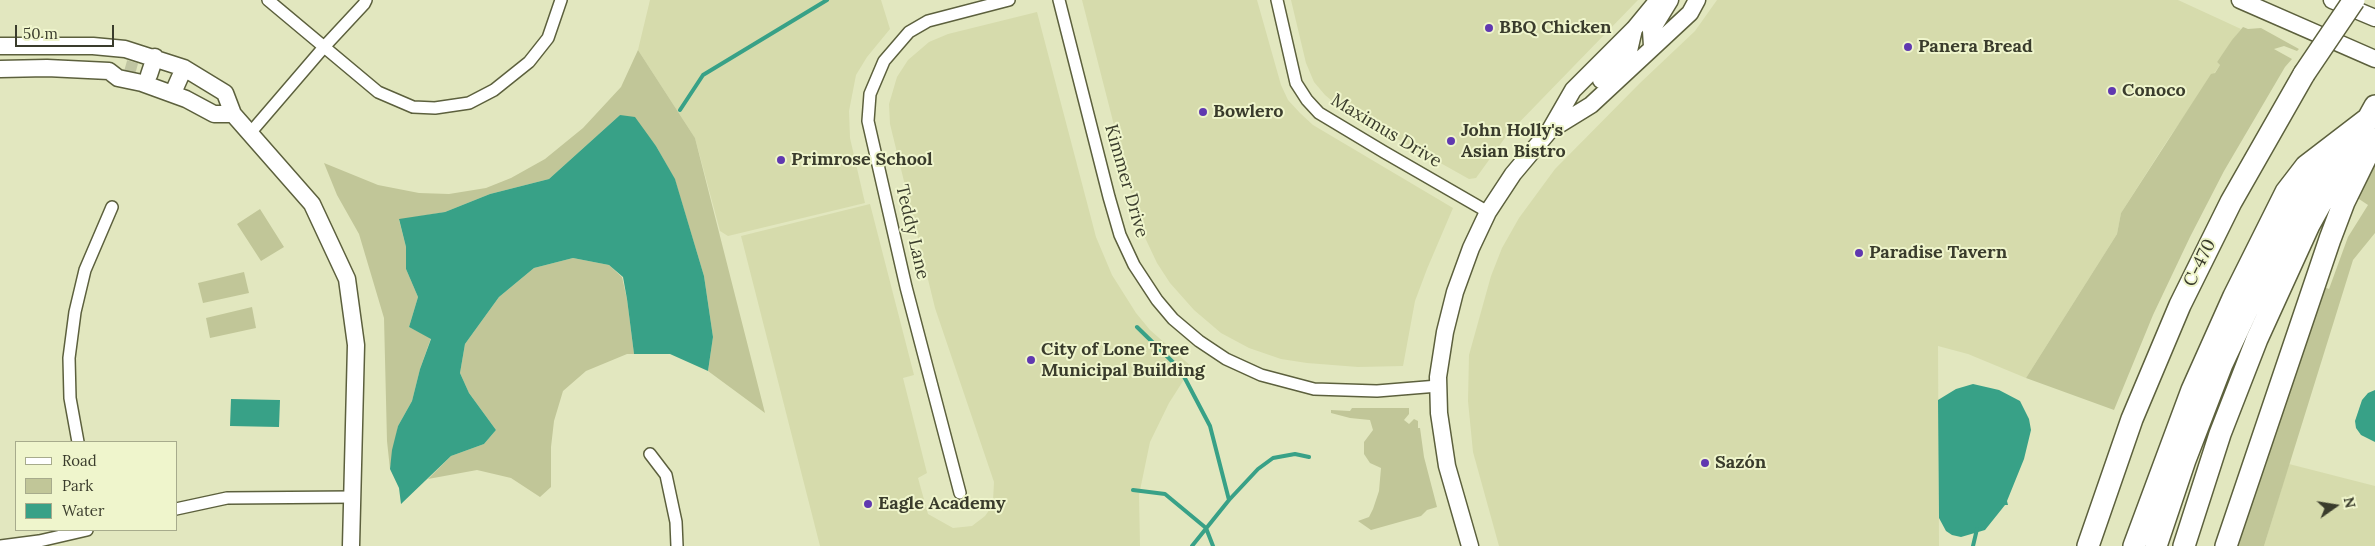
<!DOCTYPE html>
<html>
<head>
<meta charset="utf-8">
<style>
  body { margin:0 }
  #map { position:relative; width:2375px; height:546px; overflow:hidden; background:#e2e7bf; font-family:Lora,serif }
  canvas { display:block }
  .legend { position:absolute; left:15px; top:441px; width:162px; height:90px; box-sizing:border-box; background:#eff5cc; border:1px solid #a7ab8c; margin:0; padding:6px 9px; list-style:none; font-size:15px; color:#3a3c2c }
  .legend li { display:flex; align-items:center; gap:10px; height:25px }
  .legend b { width:25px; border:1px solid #a7ab8c }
  .north { position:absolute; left:2310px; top:481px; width:50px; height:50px; -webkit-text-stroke:4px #eff5cc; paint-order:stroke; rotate:77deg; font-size:14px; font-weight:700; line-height:20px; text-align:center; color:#3a3c2c }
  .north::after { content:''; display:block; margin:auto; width:18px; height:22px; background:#3a3c2c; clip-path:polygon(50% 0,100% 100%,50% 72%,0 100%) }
  .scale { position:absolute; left:15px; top:25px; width:99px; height:22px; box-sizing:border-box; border:2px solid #3a3c2c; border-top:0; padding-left:6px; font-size:15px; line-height:18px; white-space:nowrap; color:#3a3c2c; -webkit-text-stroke:4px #eff5cc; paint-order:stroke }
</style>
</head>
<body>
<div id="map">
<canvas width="2375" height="546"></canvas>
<ul class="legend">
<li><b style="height:6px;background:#fff"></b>Road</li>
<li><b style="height:14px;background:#c1c698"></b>Park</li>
<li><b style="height:14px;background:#38a187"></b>Water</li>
</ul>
<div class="north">N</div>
<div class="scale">50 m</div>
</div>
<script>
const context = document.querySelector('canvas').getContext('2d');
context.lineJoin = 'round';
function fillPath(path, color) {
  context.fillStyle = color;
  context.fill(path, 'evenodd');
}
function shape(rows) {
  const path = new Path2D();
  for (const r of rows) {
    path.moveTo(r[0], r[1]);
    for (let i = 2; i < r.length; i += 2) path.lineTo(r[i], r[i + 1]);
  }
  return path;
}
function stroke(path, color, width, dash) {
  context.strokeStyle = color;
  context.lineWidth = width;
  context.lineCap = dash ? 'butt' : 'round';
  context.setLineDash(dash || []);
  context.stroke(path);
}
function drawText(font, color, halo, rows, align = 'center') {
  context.font = font + ' Lora,serif';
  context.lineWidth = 4;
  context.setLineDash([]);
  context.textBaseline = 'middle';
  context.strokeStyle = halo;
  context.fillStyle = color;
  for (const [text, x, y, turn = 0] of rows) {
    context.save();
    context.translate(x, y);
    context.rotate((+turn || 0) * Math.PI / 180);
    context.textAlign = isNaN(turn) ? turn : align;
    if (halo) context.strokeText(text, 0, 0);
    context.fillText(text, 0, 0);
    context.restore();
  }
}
const built = shape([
  [650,0,881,0,890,29,867,57,856,75,849,111,850,138,865,203,728,236,720,231,695,138,638,50],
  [1082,0,1257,0,1281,85,1288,100,1300,113,1313,125,1453,208,1427,269,1415,301,1403,366,1358,367,1307,363,1281,359,1249,348,1221,333,1194,310,1170,283,1157,263,1140,227],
  [1291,0,1638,0,1507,135,1476,178,1469,179,1337,105,1325,95,1314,82,1306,63],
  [1717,0,2178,0,2241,29,2217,62,2220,65,2167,141,2121,213,2117,234,2026,378,1968,354,1938,346,1939,546,1499,546,1473,452,1468,401,1469,355,1491,276,1502,248,1519,218,1555,169,1640,83,1695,31],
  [1037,12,1096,237,1112,275,1136,313,1150,330,1192,367,1169,403,1150,442,1139,495,1140,546,820,546,741,236,870,204,914,375,903,378,927,473,918,478,928,514,953,528,972,526,985,516,990,509,993,501,994,482,935,308,890,124,889,104,897,77,908,60,929,42,948,34],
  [2289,464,2375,486,2375,546,2264,546]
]);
const green = shape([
  [2243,27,2248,29,2261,28,2299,49,2297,51,2284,46,2274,49,2292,59,2285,67,2224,171,2190,237,2153,315,2114,410,2026,378,2117,234,2121,213,2211,74,2215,73,2220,65,2217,62,2232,40],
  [638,50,695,138,765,413,708,371,713,337,704,276,675,180,656,146,648,136,620,115,549,179,490,194,445,212,399,220,406,247,406,269,418,297,409,327,431,338,420,369,412,401,398,426,390,469,387,441,384,318,359,234,337,195,324,163,378,185,419,193,449,194,486,188,511,178,545,159,583,128,621,87],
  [2375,159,2375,233,2353,260,2264,546,2236,546,2322,286,2329,289,2348,237,2368,205,2356,197],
  [260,209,284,247,261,261,237,224],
  [573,258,609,265,622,277,627,299,634,354,627,354,586,371,563,391,554,421,551,447,551,487,540,497,511,478,477,470,428,479,451,456,484,444,496,430,469,393,460,373,465,344,499,297,534,268],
  [244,272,249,293,203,303,198,283],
  [252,307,256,328,210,338,206,318],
  [1352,408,1409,408,1409,414,1404,420,1409,424,1414,419,1418,421,1418,428,1420,428,1424,457,1437,507,1427,510,1421,516,1371,530,1358,521,1369,517,1373,509,1379,491,1381,468,1370,463,1364,454,1364,442,1373,430,1370,420,1350,418,1331,413,1331,410,1350,411]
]);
const water = shape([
  [620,115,635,117,656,146,675,179,704,276,713,337,708,371,670,354,634,354,627,299,623,277,609,265,573,258,534,268,499,297,465,344,460,373,469,393,496,430,484,444,451,456,401,504,399,488,390,469,392,450,398,426,412,401,420,369,431,339,409,327,418,297,406,269,406,247,399,219,445,212,490,194,549,179],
  [1973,384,1999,390,2020,401,2029,419,2031,430,2024,459,2007,501,2008,505,2005,505,1985,530,1961,537,1952,535,1946,531,1939,518,1938,400,1956,389],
  [2375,390,2375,442,2361,435,2356,428,2355,421,2362,400,2368,393],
  [231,399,280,400,279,427,230,426]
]);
const stream = shape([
  [680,110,703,75,827,0],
  [1137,327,1180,369,1210,426,1229,500],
  [1133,490,1165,494,1206,528,1213,546],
  [1192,546,1229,500,1258,469,1273,458,1295,454,1309,457],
  [1973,546,1977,529]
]);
const secondaryTunnel = shape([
  [125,68,136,71]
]);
const street = shape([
  [268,0,378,92,413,107,435,108,469,103,494,90,529,62,548,38,561,0],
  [1059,0,1109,197,1120,235,1134,265,1157,300,1173,319,1199,341,1226,359,1261,375,1314,389,1377,391,1438,386],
  [1277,0,1296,83,1307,100,1319,113,1384,152,1488,212],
  [251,132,324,47,364,4,366,0],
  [78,442,70,398,69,358,75,312,85,270,112,207],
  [650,454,666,475,676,522,677,546],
  [960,493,906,287,876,156,868,121,870,94,884,61,909,32,928,21,1009,0],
  [176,509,227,498,353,497],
  [0,546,39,541,87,530]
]);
const secondary = shape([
  [2240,0,2375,59],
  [2332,0,2375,18],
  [0,46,93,46,125,49,184,68,225,93,233,114,312,204,347,279,356,345,351,546],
  [1652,46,1651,31,1670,0],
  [0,69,47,68,109,71,118,78,142,83,186,99,214,114,233,114],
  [149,75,155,57],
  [1601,80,1629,51,1634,29],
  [176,86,184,68],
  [1552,129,1591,105,1690,13,1697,0],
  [1470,546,1447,466,1439,413,1438,377,1445,332,1455,292,1471,248,1488,212,1513,174,1550,130,1573,90,1634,29,1658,0]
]);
const highway = shape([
  [2088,546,2132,419,2180,305,2231,202,2304,74],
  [2134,546,2192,390,2234,296,2286,192,2306,166,2366,120],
  [2156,546,2185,460,2222,364,2276,248,2325,157],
  [2184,546,2220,434,2257,339,2309,225,2375,106],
  [2226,546,2330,239,2344,202,2375,139]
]);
const highwayBridge = shape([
  [2304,74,2354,0]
]);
const markers = [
  [1489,28,5,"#6038b0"],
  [1908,47,5,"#6038b0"],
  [2112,91,5,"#6038b0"],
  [1203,112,5,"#6038b0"],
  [1451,141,5,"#6038b0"],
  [781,160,5,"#6038b0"],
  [1859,253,5,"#6038b0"],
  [1031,360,5,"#6038b0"],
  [1705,463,5,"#6038b0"],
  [868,504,5,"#6038b0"]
];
const poiNames = [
  ["BBQ Chicken",1499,28],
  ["Panera Bread",1918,47],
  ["Conoco",2122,91],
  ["Bowlero",1213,112],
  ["John Holly's",1461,131],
  ["Asian Bistro",1461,152],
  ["Primrose School",791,160],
  ["Paradise Tavern",1869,253],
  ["City of Lone Tree",1041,350],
  ["Municipal Building",1041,371],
  ["Sazón",1715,463],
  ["Eagle Academy",878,504]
];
const streetNames = [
  ["Maximus Drive",1386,131,31],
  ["Kimmer Drive",1126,181,74],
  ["Teddy Lane",912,232,77],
  ["C-470",2200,263,-64]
];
fillPath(built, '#d6dbac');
fillPath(green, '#c1c698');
fillPath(water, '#38a187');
stroke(stream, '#38a187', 4);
stroke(secondaryTunnel, '#c0c5a2', 16, [16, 8]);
stroke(street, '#5c603d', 14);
stroke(secondary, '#5c603d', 19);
stroke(highway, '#5c603d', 24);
stroke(street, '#fff', 11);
stroke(secondary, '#fff', 16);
stroke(highway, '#fff', 21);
stroke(highwayBridge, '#5c603d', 24, []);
stroke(highwayBridge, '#fff', 21);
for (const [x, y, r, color] of markers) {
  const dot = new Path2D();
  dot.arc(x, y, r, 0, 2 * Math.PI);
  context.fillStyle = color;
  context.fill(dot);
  stroke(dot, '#eff5cc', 2);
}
drawText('bold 18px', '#3a3c2c', '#eff5cc', poiNames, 'left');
drawText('18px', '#3a3c2c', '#eff5cc', streetNames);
</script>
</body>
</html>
